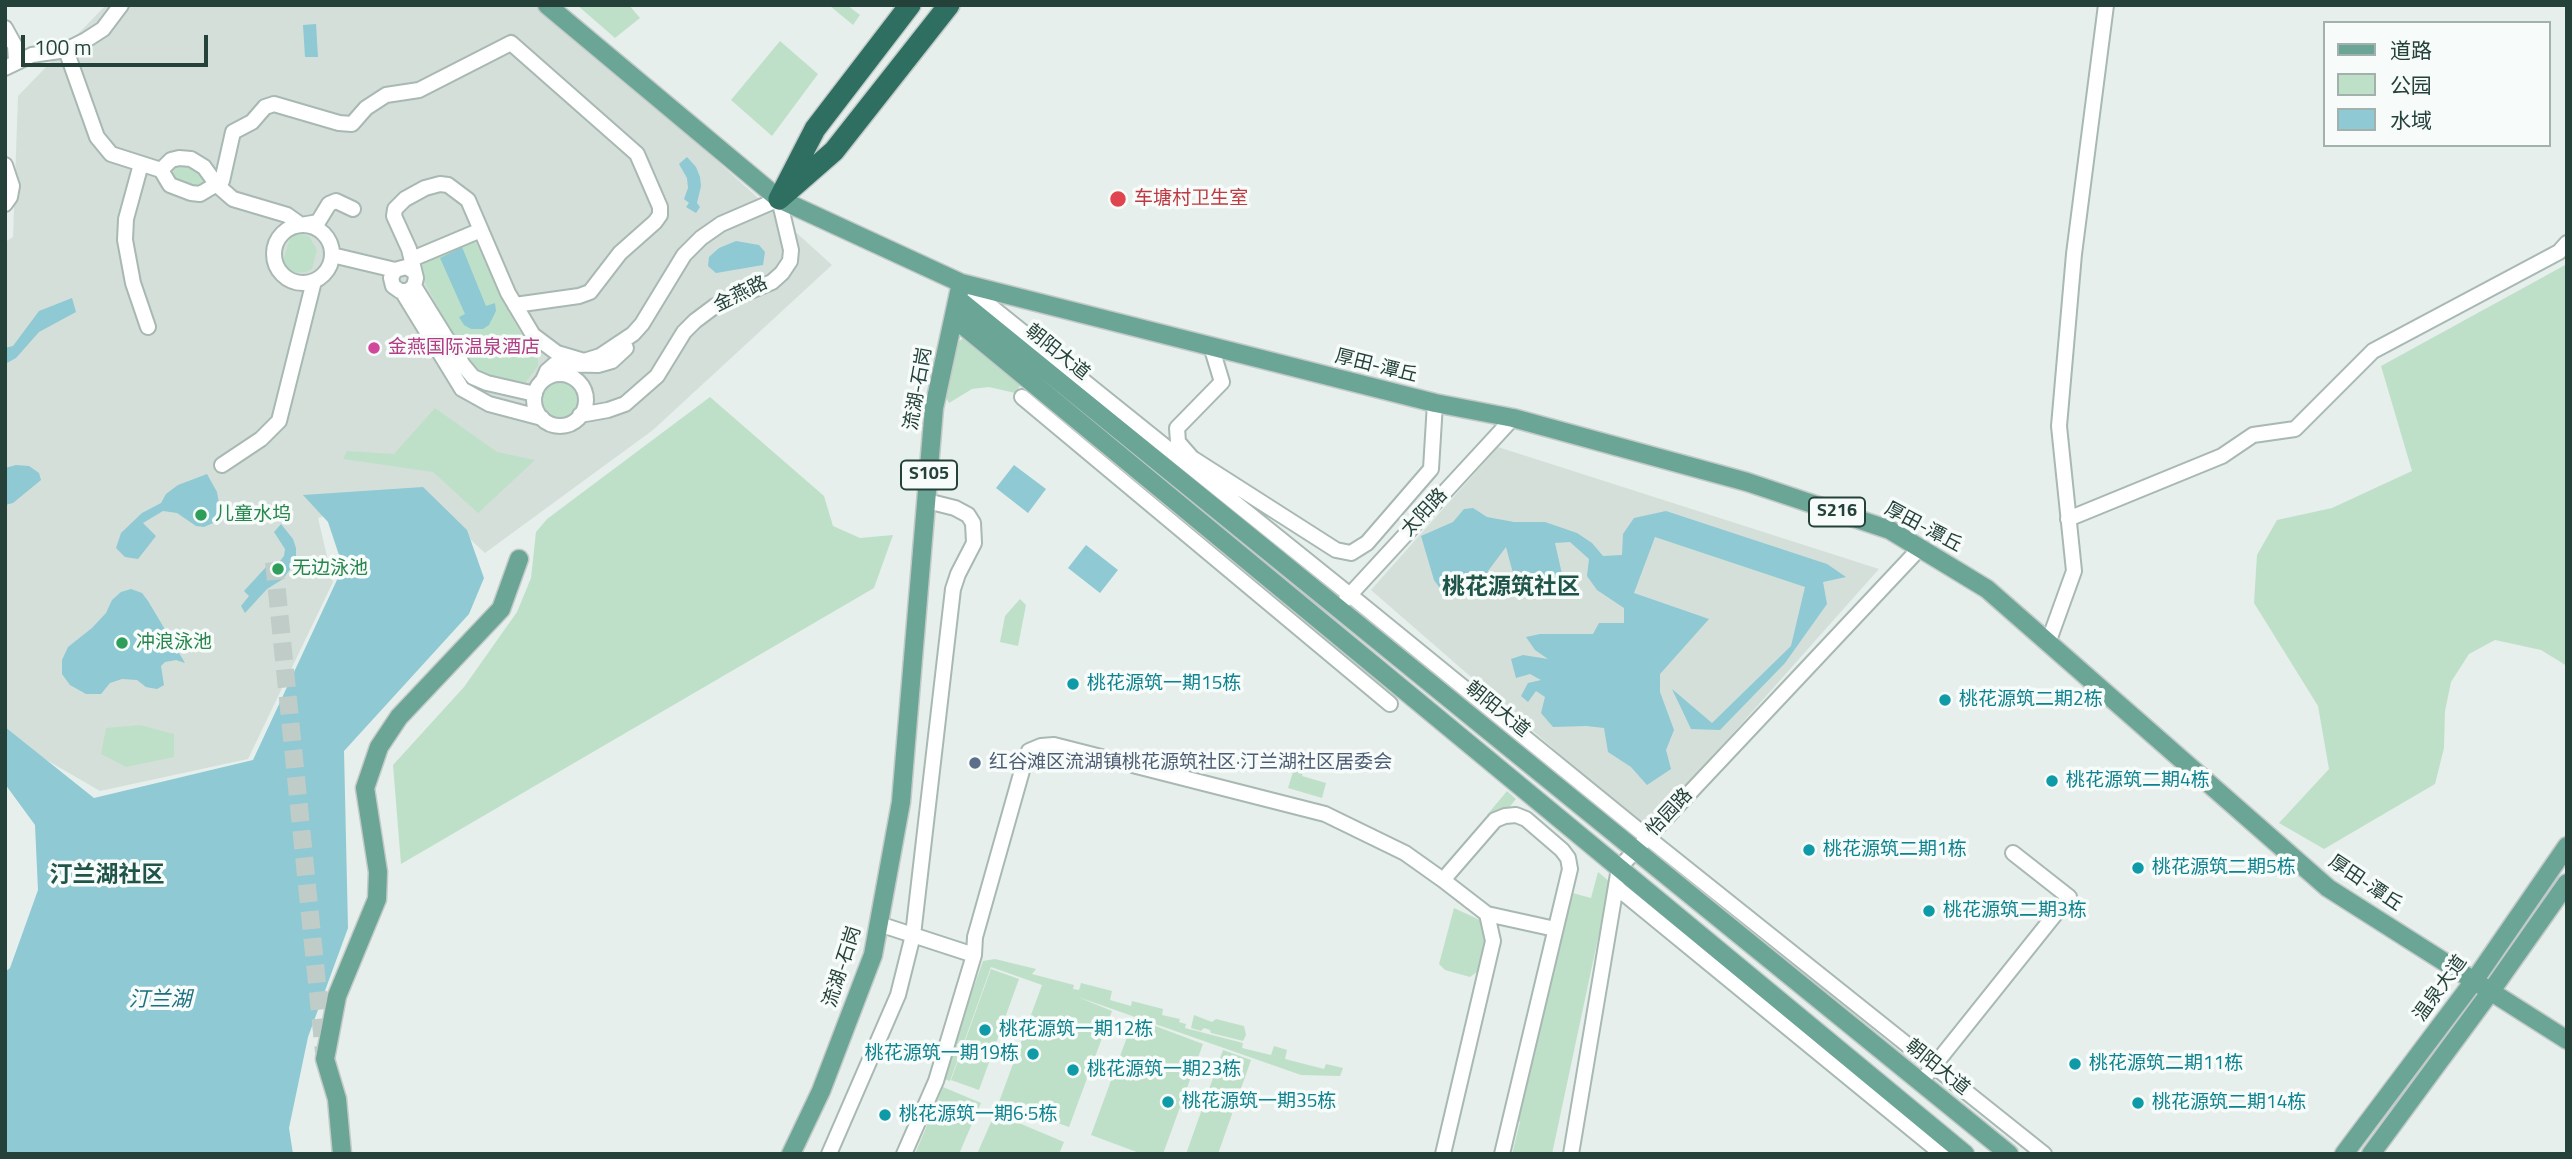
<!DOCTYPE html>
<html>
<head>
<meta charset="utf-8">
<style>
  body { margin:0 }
  #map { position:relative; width:2572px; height:1159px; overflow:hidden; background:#e6efeb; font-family:"Titillium Web","Noto Sans SC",sans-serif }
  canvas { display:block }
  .frame { position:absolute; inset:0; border:7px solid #24423a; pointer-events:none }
  .legend { position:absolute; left:2323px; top:21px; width:228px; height:126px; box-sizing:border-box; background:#f7fbf9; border:2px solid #a3b1ad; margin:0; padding:9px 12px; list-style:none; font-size:21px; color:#24423a }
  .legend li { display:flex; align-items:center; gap:14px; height:35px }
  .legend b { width:35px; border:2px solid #a3b1ad }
  .scale { position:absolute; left:21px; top:35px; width:187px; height:32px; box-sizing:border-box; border:4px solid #24423a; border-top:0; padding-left:9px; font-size:21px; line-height:24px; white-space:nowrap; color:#24423a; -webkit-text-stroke:5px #f7fbf9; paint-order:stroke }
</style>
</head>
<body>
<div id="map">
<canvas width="2572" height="1159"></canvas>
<div class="frame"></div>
<ul class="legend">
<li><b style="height:9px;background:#6aa596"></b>道路</li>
<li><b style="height:19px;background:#bfe0c8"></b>公园</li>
<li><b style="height:19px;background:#8ec9d4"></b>水域</li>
</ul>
<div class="scale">100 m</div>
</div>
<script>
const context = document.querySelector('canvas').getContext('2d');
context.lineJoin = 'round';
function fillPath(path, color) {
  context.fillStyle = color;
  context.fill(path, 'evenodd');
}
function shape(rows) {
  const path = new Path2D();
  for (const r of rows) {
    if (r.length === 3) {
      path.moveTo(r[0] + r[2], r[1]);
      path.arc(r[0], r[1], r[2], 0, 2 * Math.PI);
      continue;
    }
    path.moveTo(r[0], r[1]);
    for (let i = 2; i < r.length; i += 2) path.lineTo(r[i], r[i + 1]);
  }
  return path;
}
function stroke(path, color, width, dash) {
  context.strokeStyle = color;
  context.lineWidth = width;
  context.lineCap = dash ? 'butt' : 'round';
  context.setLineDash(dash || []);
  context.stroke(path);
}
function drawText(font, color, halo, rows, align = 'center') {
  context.font = font + ' "Titillium Web","Noto Sans SC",sans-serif';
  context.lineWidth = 7;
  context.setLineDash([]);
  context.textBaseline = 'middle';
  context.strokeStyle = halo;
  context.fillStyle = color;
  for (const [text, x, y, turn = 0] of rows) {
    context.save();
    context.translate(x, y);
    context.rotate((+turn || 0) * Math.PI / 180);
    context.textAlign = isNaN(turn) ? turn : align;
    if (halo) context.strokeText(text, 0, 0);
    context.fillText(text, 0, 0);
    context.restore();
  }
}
const built = shape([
  [106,5,545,5,832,265,653,430,485,553,417,490,318,518,333,582,248,759,100,791,5,736,5,242,13,237,18,96],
  [1498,447,1879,569,1647,830,1371,590]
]);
const green = shape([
  [577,5,629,5,640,18,615,38],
  [847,5,860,15,853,25,830,6],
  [780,41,818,74,772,136,731,100],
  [184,164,199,168,209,182,199,189,175,182,173,168],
  [292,232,309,236,317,250,312,269,306,272,292,273,281,267],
  [469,241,476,243,511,316,532,353,538,357,538,366,523,386,517,387,477,372,466,359,424,281,422,268,425,259],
  [2567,264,2567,666,2541,650,2495,640,2469,654,2451,682,2445,711,2444,748,2435,784,2324,849,2279,823,2329,769,2318,706,2254,603,2257,555,2277,520,2332,508,2412,471,2381,366],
  [966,336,1023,382,1015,393,989,387,972,389,949,403,945,396,954,345],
  [559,400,21],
  [710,397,824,496,833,526,860,538,893,535,874,588,401,864,393,765,464,687,517,612,531,578,536,532,547,519],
  [435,408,497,452,535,460,478,513,433,472,343,459,347,451,394,454],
  [1020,599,1026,605,1018,646,1000,642,1005,616],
  [140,725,174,734,174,757,126,767,101,754,106,728],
  [1296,762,1305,764,1302,776,1326,783,1322,798,1288,788],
  [1507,791,1516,799,1507,810,1487,815],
  [1598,872,1610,882,1552,1154,1512,1154,1520,1122,1516,1120,1569,892,1591,898],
  [1454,908,1482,921,1486,936,1477,972,1470,977,1445,970,1439,964],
  [995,959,1036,969,1032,974,1074,985,1073,989,1079,990,1081,983,1112,991,1110,1000,1131,1006,1132,1001,1163,1009,1162,1015,1180,1019,1179,1022,1186,1024,1185,1028,1243,1043,1242,1048,1271,1055,1274,1046,1287,1050,1285,1059,1324,1069,1326,1064,1343,1068,1340,1076,1301,1075,1078,997,1112,1011,1069,1127,999,1102,1042,985,991,967,950,1081,941,1078,983,961],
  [991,969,1019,979,979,1090,951,1080],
  [1194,1015,1212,1022,1216,1019,1244,1026,1246,1035,1243,1041,1211,1033,1210,1030,1204,1028,1201,1031,1191,1028],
  [1134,1018,1203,1044,1163,1154,1142,1154,1091,1135],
  [1223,1050,1251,1060,1218,1154,1186,1154],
  [943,1087,981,1103,959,1154,915,1154],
  [995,1113,1064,1142,1059,1154,977,1154]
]);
const water = shape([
  [316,24,318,57,305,57,303,25],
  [687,157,696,167,700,177,701,186,697,203,700,207,696,213,686,207,689,203,684,199,688,188,687,178,679,164],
  [736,241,759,245,765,252,763,265,716,273,708,266,709,257,719,248],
  [462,247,486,306,495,303,496,311,489,325,483,329,471,329,464,325,459,317,465,314,440,258],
  [72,298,76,312,39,332,16,358,5,364,5,348,13,346,39,311],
  [16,465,29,466,39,473,41,480,13,503,5,505,5,468],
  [1014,465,1046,489,1028,513,996,488],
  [207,474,217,492,221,514,213,523,204,527,196,526,177,513,163,511,143,523,156,536,138,559,125,557,116,548,121,533,142,513,161,503,166,494,178,485],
  [423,487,467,530,484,578,469,614,344,751,348,928,308,1037,289,1128,293,1154,5,1154,5,972,10,968,38,890,35,825,5,784,5,727,94,798,253,760,343,567,328,522,303,495],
  [1473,508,1487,517,1514,522,1545,522,1577,533,1592,543,1603,556,1622,555,1623,534,1634,518,1666,511,1827,564,1846,577,1823,582,1827,604,1785,663,1720,730,1691,729,1672,689,1712,723,1791,646,1805,587,1655,537,1634,593,1709,619,1660,674,1660,692,1674,730,1666,750,1671,769,1647,785,1631,767,1608,752,1604,728,1586,726,1553,727,1541,713,1545,697,1536,691,1528,702,1521,696,1528,683,1541,680,1530,674,1516,678,1511,659,1523,655,1548,659,1535,650,1526,637,1540,634,1593,634,1599,623,1624,623,1624,608,1597,590,1587,576,1589,559,1570,542,1555,543,1564,583,1534,573,1514,577,1506,547,1488,571,1482,596,1447,598,1434,580,1421,536,1453,522,1464,509],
  [281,524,293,539,296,548,296,561,283,579,267,589,245,613,241,606,249,596,244,591,266,567,280,561,284,556,285,549,274,532],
  [1086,545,1118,570,1100,593,1068,568],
  [131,589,142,593,148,601,185,663,176,660,165,662,161,666,164,685,157,689,146,687,137,680,122,679,110,683,101,694,86,694,70,685,62,674,62,660,68,647,92,628,106,613,112,600,121,592]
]);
const majorTunnel = shape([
  [274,562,324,1052]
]);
const minor = shape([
  [5,28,15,46,16,61],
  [66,50,97,137,111,154,161,170,171,160,179,158,191,159,204,167,217,185,233,199,287,215,301,225,318,222,329,204,336,201,353,209],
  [5,68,32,55,66,50,86,40,103,29,121,5],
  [141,164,126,219,125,240,133,283,148,327],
  [5,165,12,186,10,197,5,204],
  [161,170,170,185,191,193,200,194,222,181,233,132,252,122,265,107,274,104,339,123,352,124,366,108,386,95,419,90,511,43,637,154,660,207,660,215,655,222,620,253,590,292,579,296,515,305],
  [303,254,29],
  [332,255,395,270],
  [412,259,481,230],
  [413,271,406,267,395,270,391,278,393,286,400,291,408,291,414,286,416,278,409,249,394,216,395,209,405,199,425,188,440,184,448,185,468,200,508,293,533,335,557,353,584,361,600,356,633,334,642,324,684,255,701,238,721,224,779,199],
  [963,284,1350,595,1647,837,2044,1154],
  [414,286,463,365,473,377,487,383,535,394],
  [402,291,462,389,489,404,542,418],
  [1211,346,1222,382,1177,428,1178,442,1192,458,1336,550,1351,553,1367,543,1431,469,1435,403],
  [560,400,26],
  [543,380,547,371,555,364,598,365,612,361,626,348],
  [1022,397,1390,704],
  [580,415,608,410,625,404,657,376,684,332,695,321,715,306,772,282,782,273,790,261,791,250,779,199],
  [222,465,261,439,279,421,314,281],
  [2068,519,2222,456,2253,435,2295,429,2373,351,2559,252,2567,243],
  [1346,599,1513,418],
  [2048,643,2074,571,2059,426,2074,254,2106,5],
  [1443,880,1487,914,1555,929],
  [1616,887,1942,1154],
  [879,924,974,955],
  [1921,1082,2069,897,2013,853],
  [829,1154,898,995,913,935,953,589,958,574,974,543,973,523,968,515,955,508,927,501],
  [904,1154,936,1081,974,955,975,937,1023,767,1029,751,1041,746,1054,745,1325,814,1405,853,1443,880,1495,820,1505,816,1516,815,1526,819,1562,850,1568,858,1570,869,1502,1154],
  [1443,1154,1493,941,1487,914],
  [1571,1154,1619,868,1920,548]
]);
const major = shape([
  [547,5,779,199,961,283,934,408,901,802,873,955,821,1091,791,1154],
  [961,283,1435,403,1513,418,1747,482,1890,530,1987,589,2328,888,2567,1040],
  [958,299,2009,1154],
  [954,318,1965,1154],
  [342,1154,337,1099,325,1059,337,996,377,899,378,872,365,788,379,747,399,717,501,609,519,559],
  [2344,1154,2474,981,2567,846],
  [2371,1154,2491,991,2567,883]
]);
const highway = shape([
  [910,5,815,129,779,199,834,151,949,5]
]);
const markers = [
  [1118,199,9,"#e0444e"],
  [374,348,7,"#d1479c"],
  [201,515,7,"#2e9e5b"],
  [278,569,7,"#2e9e5b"],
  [122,643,7,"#2e9e5b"],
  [1073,684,7,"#0f9aa8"],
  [1945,700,7,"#0f9aa8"],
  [975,763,7,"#5c6f8a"],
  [2052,781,7,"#0f9aa8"],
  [1809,850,7,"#0f9aa8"],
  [2138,868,7,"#0f9aa8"],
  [1929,911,7,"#0f9aa8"],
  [985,1030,7,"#0f9aa8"],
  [1033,1054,7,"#0f9aa8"],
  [2075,1064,7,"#0f9aa8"],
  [1073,1070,7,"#0f9aa8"],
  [1168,1102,7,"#0f9aa8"],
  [2138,1103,7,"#0f9aa8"],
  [885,1115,7,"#0f9aa8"]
];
const shields = [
  [929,475,56],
  [1837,512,56]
];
const shieldNames = [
  ["S105",929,475],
  ["S216",1837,512]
];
const healthNames = [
  ["车塘村卫生室",1134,199]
];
const streetNames = [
  ["金燕路",741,295,-26],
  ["朝阳大道",1057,353,39],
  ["厚田-潭丘",1376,367,14],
  ["流湖-石岗",919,389,-80],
  ["太阳路",1425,513,-47],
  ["厚田-潭丘",1923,528,28],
  ["朝阳大道",1497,710,39],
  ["怡园路",1670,813,-47],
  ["厚田-潭丘",2365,884,34],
  ["流湖-石岗",843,967,-72],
  ["温泉大道",2441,989,-54],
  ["朝阳大道",1937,1068,39]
];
const hotelNames = [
  ["金燕国际温泉酒店",388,348]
];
const leisureNames = [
  ["儿童水坞",215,515],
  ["无边泳池",292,569],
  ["冲浪泳池",136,643]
];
const cultureNames = [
  ["桃花源筑一期15栋",1087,684],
  ["桃花源筑二期2栋",1959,700],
  ["桃花源筑二期4栋",2066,781],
  ["桃花源筑二期1栋",1823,850],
  ["桃花源筑二期5栋",2152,868],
  ["桃花源筑二期3栋",1943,911],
  ["桃花源筑一期12栋",999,1030],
  ["桃花源筑一期19栋",1019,1054,"right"],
  ["桃花源筑二期11栋",2089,1064],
  ["桃花源筑一期23栋",1087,1070],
  ["桃花源筑一期35栋",1182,1102],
  ["桃花源筑二期14栋",2152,1103],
  ["桃花源筑一期6·5栋",899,1115]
];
const serviceNames = [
  ["红谷滩区流湖镇桃花源筑社区·汀兰湖社区居委会",989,763]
];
const waterNames = [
  ["汀兰湖",160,1001]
];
const quarterNames = [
  ["桃花源筑社区",1511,588],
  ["汀兰湖社区",107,876]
];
fillPath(built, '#d4dfda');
fillPath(green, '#bfe0c8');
fillPath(water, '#8ec9d4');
stroke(majorTunnel, '#bfccc8', 18, [18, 9]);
stroke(minor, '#a8b8b2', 18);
stroke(major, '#c2cac8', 21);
stroke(highway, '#c2cac8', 24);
stroke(minor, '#fff', 14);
stroke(major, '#6aa596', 18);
stroke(highway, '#2f6f62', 21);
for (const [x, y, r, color] of markers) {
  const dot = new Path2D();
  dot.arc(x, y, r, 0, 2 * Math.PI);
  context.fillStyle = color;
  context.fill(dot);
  stroke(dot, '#f7fbf9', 2.5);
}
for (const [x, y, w] of shields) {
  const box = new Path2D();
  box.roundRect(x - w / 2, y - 14.5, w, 29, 5);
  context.fillStyle = '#f7fbf9';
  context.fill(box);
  stroke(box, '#24423a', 2);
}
drawText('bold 18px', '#24423a', null, shieldNames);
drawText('19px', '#be3a42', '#f7fbf9', healthNames, 'left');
drawText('19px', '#24423a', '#f7fbf9', streetNames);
drawText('19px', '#b23c85', '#f7fbf9', hotelNames, 'left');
drawText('19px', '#27864d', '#f7fbf9', leisureNames, 'left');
drawText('19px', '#0d838f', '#f7fbf9', cultureNames, 'left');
drawText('19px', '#4e5e75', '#f7fbf9', serviceNames, 'left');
drawText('italic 21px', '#1c6f80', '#f7fbf9', waterNames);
drawText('bold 23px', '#1f5548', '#f7fbf9', quarterNames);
</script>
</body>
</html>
